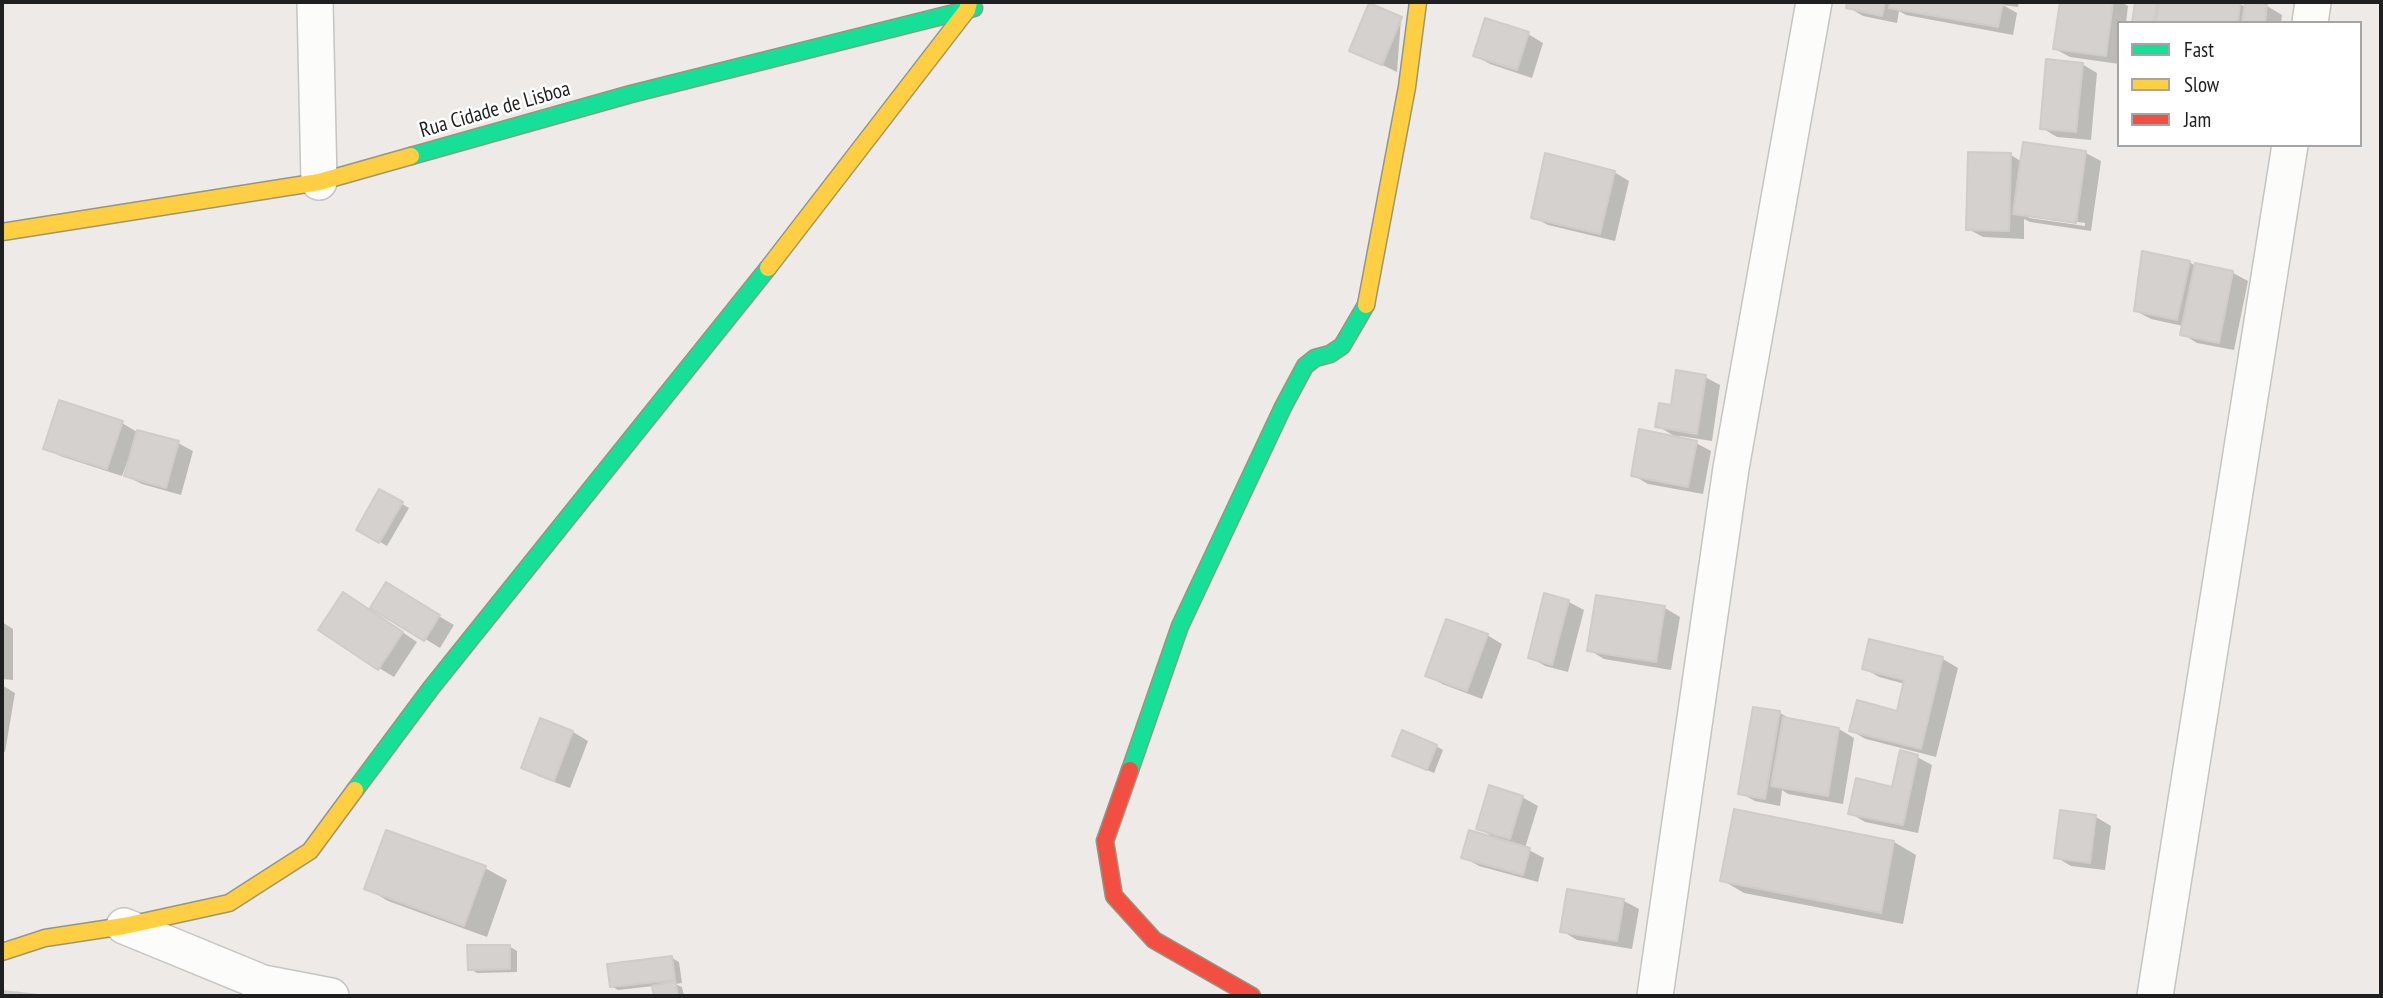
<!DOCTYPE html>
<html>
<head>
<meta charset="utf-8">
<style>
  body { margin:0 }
  #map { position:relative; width:2383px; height:998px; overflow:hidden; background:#edeae7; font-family:"PT Sans Narrow",sans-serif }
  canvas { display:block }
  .frame { position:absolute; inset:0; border:4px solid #1f1f1f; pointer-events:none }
  .legend { position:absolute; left:2117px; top:21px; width:245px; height:126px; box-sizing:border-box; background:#fff; border:2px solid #a5a5a5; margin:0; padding:9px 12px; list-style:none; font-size:21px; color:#1f1f1f }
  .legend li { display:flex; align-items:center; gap:14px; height:35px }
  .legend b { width:35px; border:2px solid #a5a5a5 }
</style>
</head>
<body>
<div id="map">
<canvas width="2383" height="998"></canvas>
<div class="frame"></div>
<ul class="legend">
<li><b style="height:9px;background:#16e098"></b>Fast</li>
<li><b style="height:9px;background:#ffcf43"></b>Slow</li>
<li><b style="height:9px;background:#f24e42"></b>Jam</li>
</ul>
</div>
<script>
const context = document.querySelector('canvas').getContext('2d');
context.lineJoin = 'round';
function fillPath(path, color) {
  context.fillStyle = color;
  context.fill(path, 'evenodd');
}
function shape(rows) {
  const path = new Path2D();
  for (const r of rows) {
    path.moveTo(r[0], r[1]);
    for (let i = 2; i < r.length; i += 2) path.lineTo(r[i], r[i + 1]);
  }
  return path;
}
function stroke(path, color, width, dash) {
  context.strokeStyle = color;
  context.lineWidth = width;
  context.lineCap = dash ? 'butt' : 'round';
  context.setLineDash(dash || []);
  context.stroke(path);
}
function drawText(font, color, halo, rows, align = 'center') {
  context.font = font + ' "PT Sans Narrow",sans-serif';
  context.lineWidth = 5;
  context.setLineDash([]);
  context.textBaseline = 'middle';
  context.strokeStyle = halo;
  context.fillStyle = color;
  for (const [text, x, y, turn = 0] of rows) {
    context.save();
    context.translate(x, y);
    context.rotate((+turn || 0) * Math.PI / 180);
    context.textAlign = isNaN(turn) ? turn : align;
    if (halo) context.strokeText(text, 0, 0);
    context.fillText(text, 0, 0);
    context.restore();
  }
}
const shadow = shape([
  [1849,2,2019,2,2018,7,2003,5,2017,13,2013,35,1906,15,1899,11,1897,23,1863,16,1848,7],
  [2061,2,2121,2,2128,6,2126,23,2119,23,2119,64,2070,57,2055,49],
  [2137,2,2226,2,2240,4,2246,7,2267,6,2282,15,2281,23,2134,23],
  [1401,19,1397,72,1351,50],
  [1528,34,1543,43,1532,78,1490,64,1475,56],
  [2082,64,2097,73,2091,140,2057,137,2042,128],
  [2086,153,2101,161,2091,231,2030,222,2024,219,2024,239,1983,237,1968,229,1970,154,2011,155,2022,162],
  [2029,215,2085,223,2085,226,2029,218],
  [1614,172,1629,181,1615,241,1548,225,1533,217],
  [2189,262,2196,266,2233,273,2248,281,2234,350,2197,343,2182,334,2183,326,2151,319,2136,311],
  [1705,377,1720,385,1712,441,1680,436,1679,439,1696,443,1711,451,1703,494,1648,484,1633,475,1678,438,1657,426,1672,407],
  [60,402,122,423,137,432,178,443,193,451,181,495,142,484,126,476,130,464,127,463,122,476,60,456,45,448],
  [380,491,409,508,387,546,358,529],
  [386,585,454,625,440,648,373,607],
  [1545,595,1569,602,1584,610,1568,672,1545,666,1530,657],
  [1598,597,1665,608,1680,617,1671,670,1604,659,1589,650],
  [359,603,417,642,394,677,379,668],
  [2,622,13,629,13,680,2,679],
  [1487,635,1502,644,1482,699,1442,684,1427,675],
  [1871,641,1943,659,1958,668,1936,757,1866,739,1851,731,1898,713,1905,684,1879,677,1864,668],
  [2,685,15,693,5,752,2,751],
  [1780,713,1794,721,1839,729,1854,738,1843,804,1788,794,1782,790,1780,806,1755,801,1740,793],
  [541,720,573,732,588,741,570,788,538,776,523,767],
  [1436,746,1443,750,1434,773,1401,759],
  [1917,757,1932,765,1918,833,1865,822,1850,813,1894,789],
  [1522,797,1538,806,1525,848,1544,858,1538,882,1479,866,1463,857,1495,838,1478,828],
  [2096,817,2111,826,2105,870,2071,866,2056,857],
  [1894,842,1916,855,1903,924,1744,893,1722,880],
  [485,868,507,880,487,937,388,901,366,888],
  [1624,901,1639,909,1632,949,1577,940,1562,931],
  [509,946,517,951,517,972,477,973,470,969],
  [672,958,679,962,682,983,675,984,682,987,684,996,655,996,654,986,618,990,611,986]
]);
const building = shape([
  [1847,2,1885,2,1882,16,1846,8,1847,2],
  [1890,2,1999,2,2003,3,1998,27,1889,8,1890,2],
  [2060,2,2113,2,2106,56,2053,49,2060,2],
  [2135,2,2157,2,2154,23,2132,23,2135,2],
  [2159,2,2240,2,2238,23,2156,23,2159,2],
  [2245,2,2267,4,2265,23,2242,23,2245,2],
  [1369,3,1402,17,1382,65,1349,51,1369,3],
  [1485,18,1529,32,1517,70,1473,56,1485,18],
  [2046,59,2083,63,2076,132,2040,129,2046,59],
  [2023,142,2086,151,2076,223,2013,214,2023,142],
  [1968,152,2011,153,2009,231,1966,230,1968,152],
  [1545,153,1615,171,1600,234,1531,218,1545,153],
  [2142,251,2190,261,2177,320,2134,311,2142,251],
  [2195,263,2233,271,2219,343,2180,335,2195,263],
  [1676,370,1706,375,1697,434,1655,427,1659,403,1671,405,1676,370],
  [59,400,123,421,107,469,43,449,59,400],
  [1639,429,1697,441,1688,487,1631,476,1639,429],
  [137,430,179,441,166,488,124,476,137,430],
  [379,489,403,502,379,543,356,530,379,489],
  [386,582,440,615,424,641,370,608,386,582],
  [343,592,403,632,378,670,318,630,343,592],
  [1544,593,1569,600,1552,665,1528,658,1544,593],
  [1596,595,1665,606,1656,662,1587,651,1596,595],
  [1446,619,1488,634,1467,691,1425,676,1446,619],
  [1869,639,1943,657,1921,749,1849,731,1857,700,1897,711,1904,680,1862,669,1869,639],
  [1753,707,1780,711,1765,799,1738,794,1753,707],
  [1783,717,1839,728,1828,796,1771,786,1783,717],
  [540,718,573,731,554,781,521,768,540,718],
  [1402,730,1437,745,1427,770,1392,756,1402,730],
  [1900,750,1918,755,1903,825,1848,814,1856,778,1892,787,1900,750],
  [1489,785,1523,796,1510,839,1476,829,1489,785],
  [1734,809,1894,841,1881,913,1720,881,1734,809],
  [2060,810,2096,815,2090,863,2054,858,2060,810],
  [386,830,486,866,464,926,364,889,386,830],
  [1469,830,1530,848,1523,875,1461,858,1469,830],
  [1567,889,1624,899,1617,941,1560,932,1567,889],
  [467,945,510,945,510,969,468,970,467,945],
  [672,956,675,980,610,987,607,964,672,956],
  [675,981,678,996,654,996,652,986,675,981],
  [2,991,49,996,2,996,2,991]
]);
const street = shape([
  [315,2,319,182],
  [2310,23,2313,2],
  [124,926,263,983,331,996],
  [1655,996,1731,468,1814,2],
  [2155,996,2290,145]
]);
const fast = shape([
  [411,156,631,94,974,8],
  [1130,770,1180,626,1283,407,1305,366,1315,358,1330,354,1342,346,1366,305],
  [355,790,431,688,768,268]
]);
const slow = shape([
  [2,232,319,182,411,156],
  [768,268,967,10,969,2],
  [1366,305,1407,87,1418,2],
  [2,952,45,938,124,926,229,903,310,851,355,790]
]);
const jam = shape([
  [1130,770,1105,841,1114,896,1154,940,1252,996]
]);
const streetNames = [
  ["Rua Cidade de Lisboa",495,110,-16]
];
fillPath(shadow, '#0003');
fillPath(building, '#d4d1ce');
stroke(building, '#d0ccc9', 2);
stroke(street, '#c6c5c3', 38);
stroke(fast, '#969680', 19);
stroke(slow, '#969680', 19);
stroke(jam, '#969680', 19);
stroke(street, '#fcfcfb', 35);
stroke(fast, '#16e098', 16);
stroke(slow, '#ffcf43', 16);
stroke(jam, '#f24e42', 16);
drawText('21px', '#1f1f1f', '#fff', streetNames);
</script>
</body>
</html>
